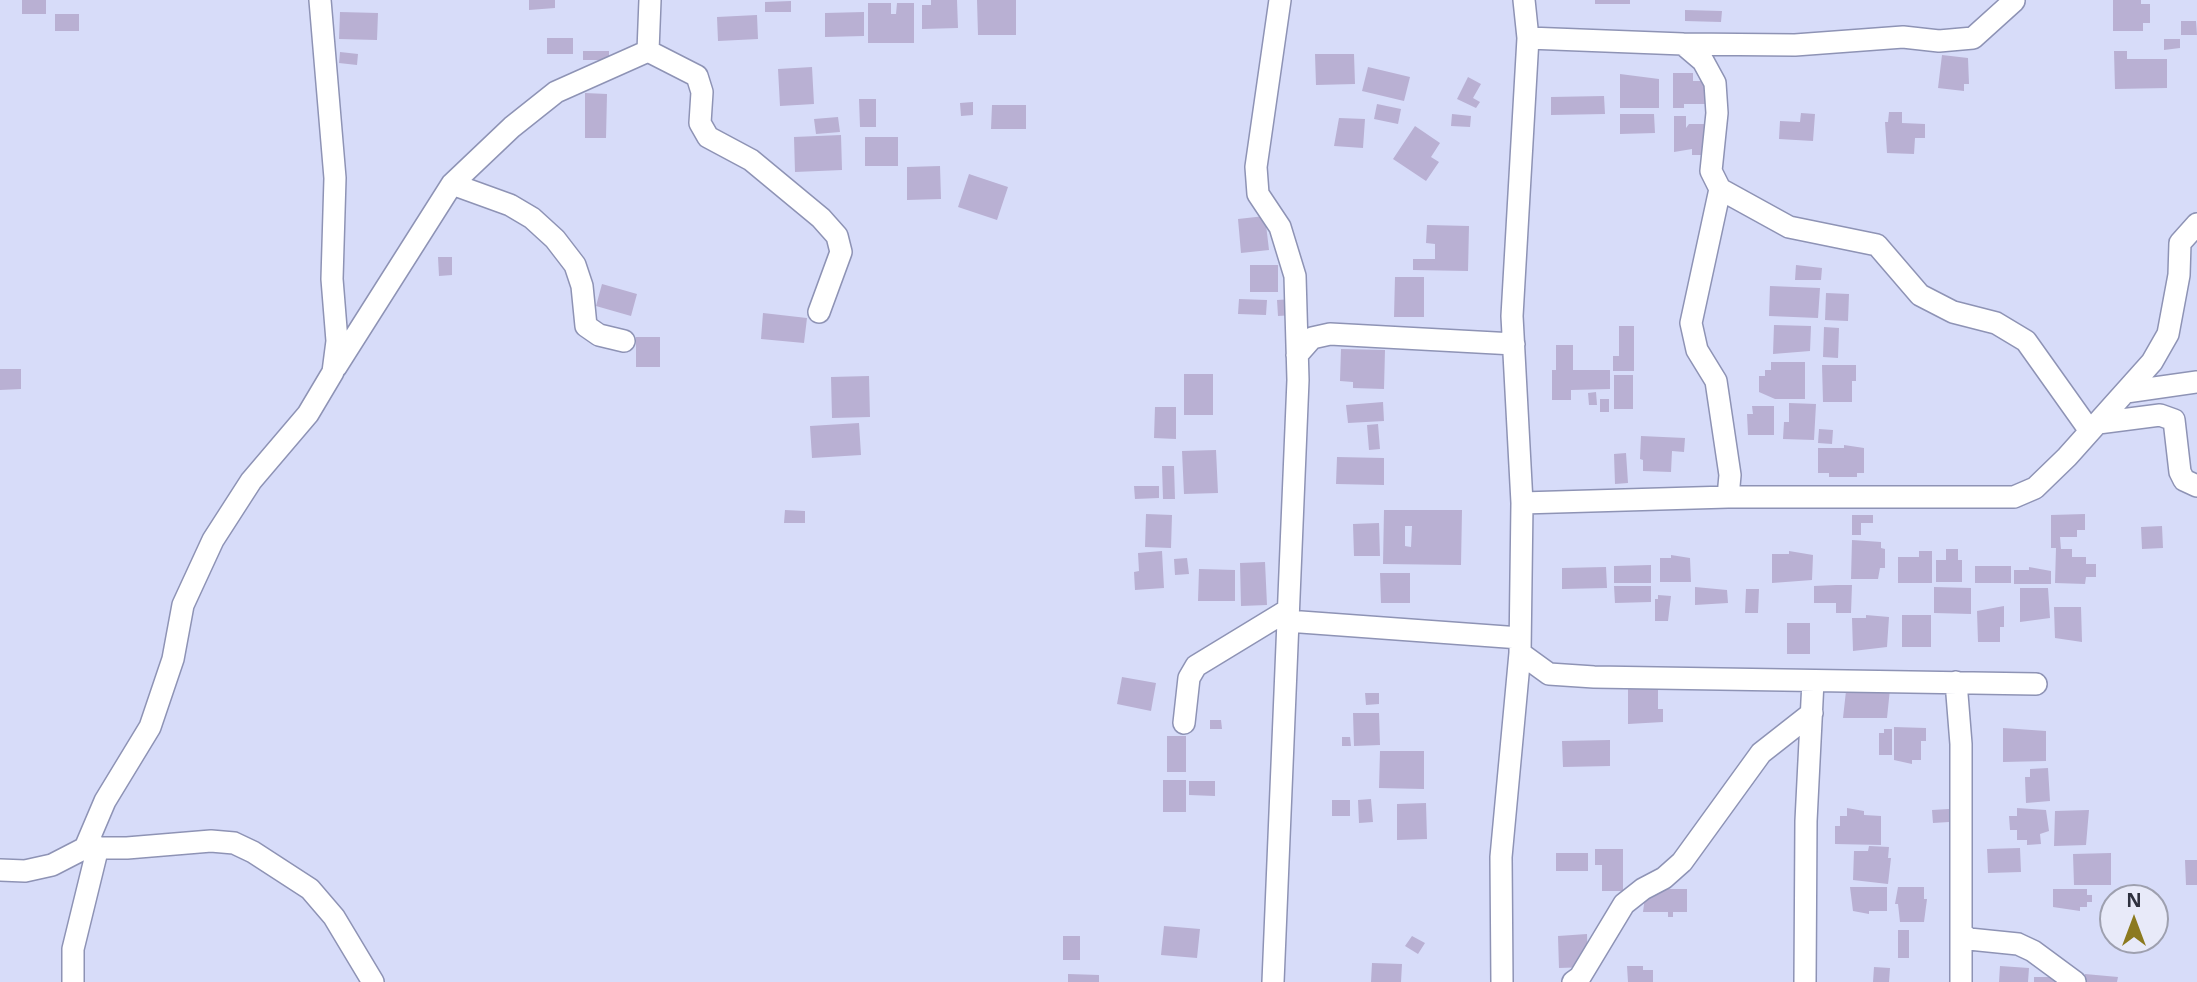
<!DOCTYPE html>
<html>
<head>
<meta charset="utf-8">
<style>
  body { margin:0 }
  #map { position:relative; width:2197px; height:982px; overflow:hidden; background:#d7dcf9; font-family:"Noto Sans",sans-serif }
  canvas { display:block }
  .north { position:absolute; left:2099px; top:884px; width:70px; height:70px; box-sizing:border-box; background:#e8eaf9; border:2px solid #9ea0af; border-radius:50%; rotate:0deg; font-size:19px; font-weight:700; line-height:28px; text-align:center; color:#2f313f }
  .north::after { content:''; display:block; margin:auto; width:24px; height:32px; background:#8c7a1f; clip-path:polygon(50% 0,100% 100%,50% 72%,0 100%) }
</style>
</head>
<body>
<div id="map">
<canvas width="2197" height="982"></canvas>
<div class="north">N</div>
</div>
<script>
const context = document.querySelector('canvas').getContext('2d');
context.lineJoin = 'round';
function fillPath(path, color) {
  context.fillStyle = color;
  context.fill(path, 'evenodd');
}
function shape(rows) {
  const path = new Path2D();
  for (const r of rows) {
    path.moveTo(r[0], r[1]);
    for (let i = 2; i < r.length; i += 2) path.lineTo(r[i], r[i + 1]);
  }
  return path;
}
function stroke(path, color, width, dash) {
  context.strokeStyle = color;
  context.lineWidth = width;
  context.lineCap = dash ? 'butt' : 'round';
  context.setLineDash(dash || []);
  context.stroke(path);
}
const building = shape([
  [22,0,46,0,46,14,22,14],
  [529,0,555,0,555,8,529,10],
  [931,0,957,0,958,28,922,29,922,5,931,5],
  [977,0,1016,0,1016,35,978,35],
  [1595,0,1630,0,1630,4,1595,4],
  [2113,0,2141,0,2141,4,2150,4,2150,23,2143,23,2143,31,2113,31],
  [791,1,791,12,765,12,765,2],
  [868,3,891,3,891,14,896,14,897,3,914,3,914,43,868,43],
  [1685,10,1722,11,1721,22,1685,21],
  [340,12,378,13,377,40,339,39],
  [864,12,864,36,825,37,825,13],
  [55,14,79,14,79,31,55,31],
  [757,15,758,39,718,41,717,17],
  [2181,21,2196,21,2197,35,2181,35],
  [547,38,573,38,573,54,547,54],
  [2164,39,2180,39,2180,48,2164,50],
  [583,51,609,51,609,60,583,60],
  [2114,51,2127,51,2127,59,2167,59,2167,88,2115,89],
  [340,52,358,54,357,65,339,63],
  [1315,54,1354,54,1355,84,1316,85],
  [1942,55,1968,58,1969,84,1964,84,1964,91,1938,88],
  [812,67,814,104,780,106,778,69],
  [1368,67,1410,77,1404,101,1362,91],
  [1673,73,1693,73,1693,81,1706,81,1710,104,1684,104,1684,108,1673,108],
  [1620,74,1659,79,1659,108,1620,108],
  [1468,77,1481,84,1473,98,1480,102,1476,108,1457,99],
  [585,93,607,94,606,138,585,138],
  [1604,96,1605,114,1551,115,1551,97],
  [859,99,876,99,876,127,860,127],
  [973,102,973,115,961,116,960,103],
  [1377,104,1401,109,1398,124,1374,119],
  [992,105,1026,105,1026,129,991,129],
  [1889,112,1902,112,1902,123,1925,124,1925,138,1915,138,1914,154,1887,153,1885,122,1888,122],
  [1801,113,1815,114,1813,141,1779,139,1780,121,1800,122],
  [1452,114,1471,116,1470,127,1451,126],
  [1620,114,1654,114,1655,133,1620,134],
  [1674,116,1686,116,1686,128,1689,124,1704,124,1704,155,1692,155,1692,149,1674,152],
  [838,117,840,132,816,134,814,119],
  [1339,118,1365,119,1363,148,1334,146],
  [1415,126,1440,143,1431,157,1439,162,1426,181,1393,159],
  [841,135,842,170,795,172,794,137],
  [865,137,898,137,898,166,865,166],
  [940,166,941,199,907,200,907,167],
  [969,174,1008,187,997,220,958,207],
  [1265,216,1269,250,1241,253,1238,219],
  [1427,225,1469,226,1468,271,1413,270,1413,259,1435,259,1435,244,1426,243],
  [438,257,452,257,452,275,439,276],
  [1250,265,1278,265,1278,292,1250,292],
  [1796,265,1822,268,1821,280,1795,280],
  [1395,277,1424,277,1424,317,1394,317],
  [602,284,637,294,631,316,596,306],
  [1770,286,1820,288,1818,318,1769,316],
  [1826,293,1849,294,1848,321,1825,320],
  [1239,299,1267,300,1266,315,1238,314],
  [1293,299,1294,315,1278,316,1277,300],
  [763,313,807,318,804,343,761,339],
  [1774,325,1811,326,1810,351,1773,354],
  [1619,326,1634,326,1634,371,1613,371,1613,356,1619,356],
  [1824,327,1839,328,1838,358,1823,357],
  [636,337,660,337,660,367,636,367],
  [1556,345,1573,345,1573,370,1610,370,1610,389,1571,390,1571,400,1552,400,1552,370,1556,370],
  [1341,349,1385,350,1384,389,1353,388,1353,382,1340,381],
  [1771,362,1805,362,1805,399,1775,399,1759,392,1759,376,1765,376,1765,370,1771,370],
  [1822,365,1856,365,1856,381,1852,381,1852,402,1823,402],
  [0,369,21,369,21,389,0,390],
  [1184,374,1213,374,1213,415,1184,415],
  [1614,375,1633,375,1633,409,1614,409],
  [869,376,870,417,832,418,831,377],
  [1596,392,1597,405,1589,405,1588,393],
  [1600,399,1609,399,1609,412,1600,412],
  [1383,402,1384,421,1348,423,1346,405],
  [1789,403,1816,404,1814,440,1783,439,1784,422,1789,422],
  [1752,406,1774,406,1774,435,1748,435,1747,414,1753,414],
  [1155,407,1176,407,1176,439,1154,438],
  [859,423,861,455,812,458,810,426],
  [1378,424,1380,449,1369,450,1367,425],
  [1819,429,1833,430,1832,444,1818,443],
  [1641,436,1685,438,1684,452,1672,451,1671,472,1643,471,1643,460,1640,459],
  [1844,445,1864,448,1864,473,1857,473,1857,477,1829,477,1829,473,1818,473,1818,448,1844,448],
  [1216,450,1218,493,1184,494,1182,451],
  [1626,453,1628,483,1615,484,1614,454],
  [1337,457,1384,458,1384,485,1336,484],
  [1162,466,1174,466,1175,499,1163,499],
  [1134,486,1159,486,1159,498,1135,499],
  [785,510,805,511,805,523,784,523],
  [1384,510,1462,510,1461,565,1383,564],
  [1405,526,1412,526,1411,547,1405,546],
  [1146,514,1172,515,1171,548,1145,547],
  [2085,514,2085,530,2077,530,2077,537,2060,537,2061,549,2072,549,2072,557,2086,557,2086,564,2096,564,2096,577,2086,577,2085,584,2055,583,2056,548,2051,548,2051,515],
  [1852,515,1873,515,1873,523,1861,523,1861,535,1852,535],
  [1379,523,1380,556,1354,556,1353,524],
  [2162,526,2163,548,2142,549,2141,527],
  [1852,540,1881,542,1881,548,1885,549,1885,568,1880,568,1878,579,1851,579],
  [1946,549,1958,549,1958,560,1962,560,1962,582,1936,582,1936,560,1946,560],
  [1162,551,1164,588,1135,590,1134,572,1139,571,1138,553],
  [1789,551,1813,555,1812,580,1772,583,1772,554,1789,554],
  [1919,551,1932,551,1932,583,1898,583,1898,557,1919,557],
  [1671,555,1690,558,1691,582,1660,582,1660,558,1671,558],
  [1187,558,1189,574,1175,575,1174,559],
  [1265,562,1267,605,1241,606,1240,563],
  [1651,565,1651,583,1614,583,1614,566],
  [1975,566,2011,566,2011,583,1975,583],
  [1606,567,1607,588,1562,589,1562,568],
  [2029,567,2051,571,2051,584,2014,584,2014,570,2029,570],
  [1199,569,1235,570,1235,601,1198,601],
  [1380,573,1410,573,1410,603,1381,603],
  [1836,585,1852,585,1851,613,1836,613,1836,603,1814,603,1814,586],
  [1614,586,1651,586,1651,602,1615,603],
  [1695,587,1727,590,1728,603,1695,605],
  [1934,587,1971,588,1971,614,1934,613],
  [2020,588,2048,588,2050,618,2020,622],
  [1746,589,1759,589,1758,613,1745,613],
  [1658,595,1671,596,1668,621,1655,621,1655,599,1658,599],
  [2004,606,2004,627,2000,627,2000,642,1978,642,1977,611],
  [2054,607,2081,607,2082,642,2055,638],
  [1866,615,1889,617,1887,647,1853,651,1852,618,1866,618],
  [1902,615,1931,615,1931,647,1902,647],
  [1787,623,1810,623,1810,654,1787,654],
  [1122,677,1156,683,1151,711,1117,704],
  [1628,687,1658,688,1658,709,1663,709,1663,722,1628,724],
  [1890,689,1887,718,1843,718,1846,691],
  [1365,693,1379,693,1379,704,1366,705],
  [1353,713,1379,713,1380,745,1354,746],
  [1210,720,1221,720,1222,729,1210,729],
  [1894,727,1926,728,1926,741,1921,741,1921,760,1912,760,1912,764,1894,760],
  [2003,728,2046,731,2046,761,2003,762],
  [1884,729,1892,729,1892,755,1879,755,1879,733,1884,733],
  [1167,736,1186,736,1186,772,1167,772],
  [1342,737,1350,737,1351,746,1342,746],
  [1610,740,1610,766,1563,767,1562,741],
  [1380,751,1424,751,1424,789,1379,788],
  [2048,768,2050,801,2026,803,2025,777,2030,777,2030,769],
  [1163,780,1186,780,1186,812,1163,812],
  [1189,781,1215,781,1215,796,1189,795],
  [1371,799,1373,822,1359,823,1358,800],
  [1332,800,1350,800,1350,816,1332,816],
  [1426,803,1427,839,1397,840,1397,804],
  [1847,808,1864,811,1864,815,1881,816,1881,845,1835,844,1835,826,1840,826,1840,816,1847,816],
  [2017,808,2046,810,2049,831,2040,834,2041,844,2027,845,2027,840,2017,840,2017,830,2010,830,2009,816,2017,816],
  [1949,809,1949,822,1933,823,1932,810],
  [2089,810,2086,845,2054,846,2055,811],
  [1869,846,1889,847,1888,858,1891,858,1888,884,1853,880,1854,851,1868,851],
  [2020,848,2021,872,1988,873,1987,849],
  [1595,849,1623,849,1623,891,1602,891,1602,865,1595,865],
  [1556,853,1588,853,1588,871,1556,871],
  [2111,853,2111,885,2074,885,2073,854],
  [2185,860,2197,860,2197,885,2186,885],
  [1850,887,1887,887,1887,911,1869,911,1869,914,1853,911],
  [1898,887,1924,887,1924,899,1927,899,1924,922,1900,922,1898,904,1895,904],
  [1646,889,1687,889,1687,912,1673,912,1673,917,1668,917,1668,912,1643,912],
  [2053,889,2087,889,2087,895,2092,895,2092,902,2087,902,2087,907,2080,907,2080,911,2053,907],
  [1164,926,1200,929,1197,958,1161,955],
  [1898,930,1909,930,1909,958,1898,958],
  [1587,934,1588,967,1559,968,1558,936],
  [1063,936,1080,936,1080,960,1063,960],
  [1412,936,1425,943,1418,954,1405,946],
  [1372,963,1402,964,1401,982,1371,982],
  [1627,966,1643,966,1643,970,1653,970,1653,982,1628,982],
  [2000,966,2029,968,2028,982,1999,982],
  [1874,967,1890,968,1889,982,1873,982],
  [1068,974,1099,975,1099,982,1068,982],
  [2085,974,2118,977,2117,982,2085,982],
  [2034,977,2057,977,2057,982,2034,982]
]);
const street = shape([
  [650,0,648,51,697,76,702,92,700,123,708,137,751,160,821,218,837,236,841,252,819,312],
  [1528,38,1683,44,1703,61,1715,83,1717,113,1711,171,1720,189,1789,227,1877,245,1920,295,1953,312,1996,323,2026,341,2090,431],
  [1683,44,1795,45,1903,37,1939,41,1973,38,2014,1],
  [452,184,510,205,532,218,555,239,575,265,582,286,586,326,599,335,624,341],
  [1720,189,1691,323,1697,350,1716,381,1730,475,1728,497],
  [1297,355,1312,338,1330,334,1514,344],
  [336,367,452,184,512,127,556,92,648,51],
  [2126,392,2197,382],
  [2098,423,2160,415,2174,420,2180,472,2184,480,2197,486],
  [1522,503,1728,497,2014,497,2035,488,2067,457,2152,362,2168,334,2179,275,2180,243,2197,224],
  [1287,621,1520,638],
  [1520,653,1549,674,1594,677,2036,684],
  [1956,682,1961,744,1961,933,1969,939,2018,944,2033,951,2075,982],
  [1184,723,1189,678,1196,666,1288,610],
  [85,848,127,848,211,841,234,843,253,852,310,889,334,917,373,982],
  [0,870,25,871,52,865,85,848,105,801,150,727,173,659,183,605,213,540,251,481,308,414,333,372,337,341,332,279,335,178,320,0],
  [1961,933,1961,982],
  [73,982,73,949,98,847],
  [1273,982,1298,380,1295,276,1280,227,1258,194,1256,167,1280,0],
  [1502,982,1501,857,1520,653,1522,503,1512,316,1528,38,1524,0],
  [1573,982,1580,977,1624,904,1643,889,1664,878,1682,862,1761,753,1812,713],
  [1805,982,1806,821,1813,681]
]);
fillPath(building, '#b9b0d3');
stroke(street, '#8e93b5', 24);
stroke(street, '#fff', 21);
</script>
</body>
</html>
